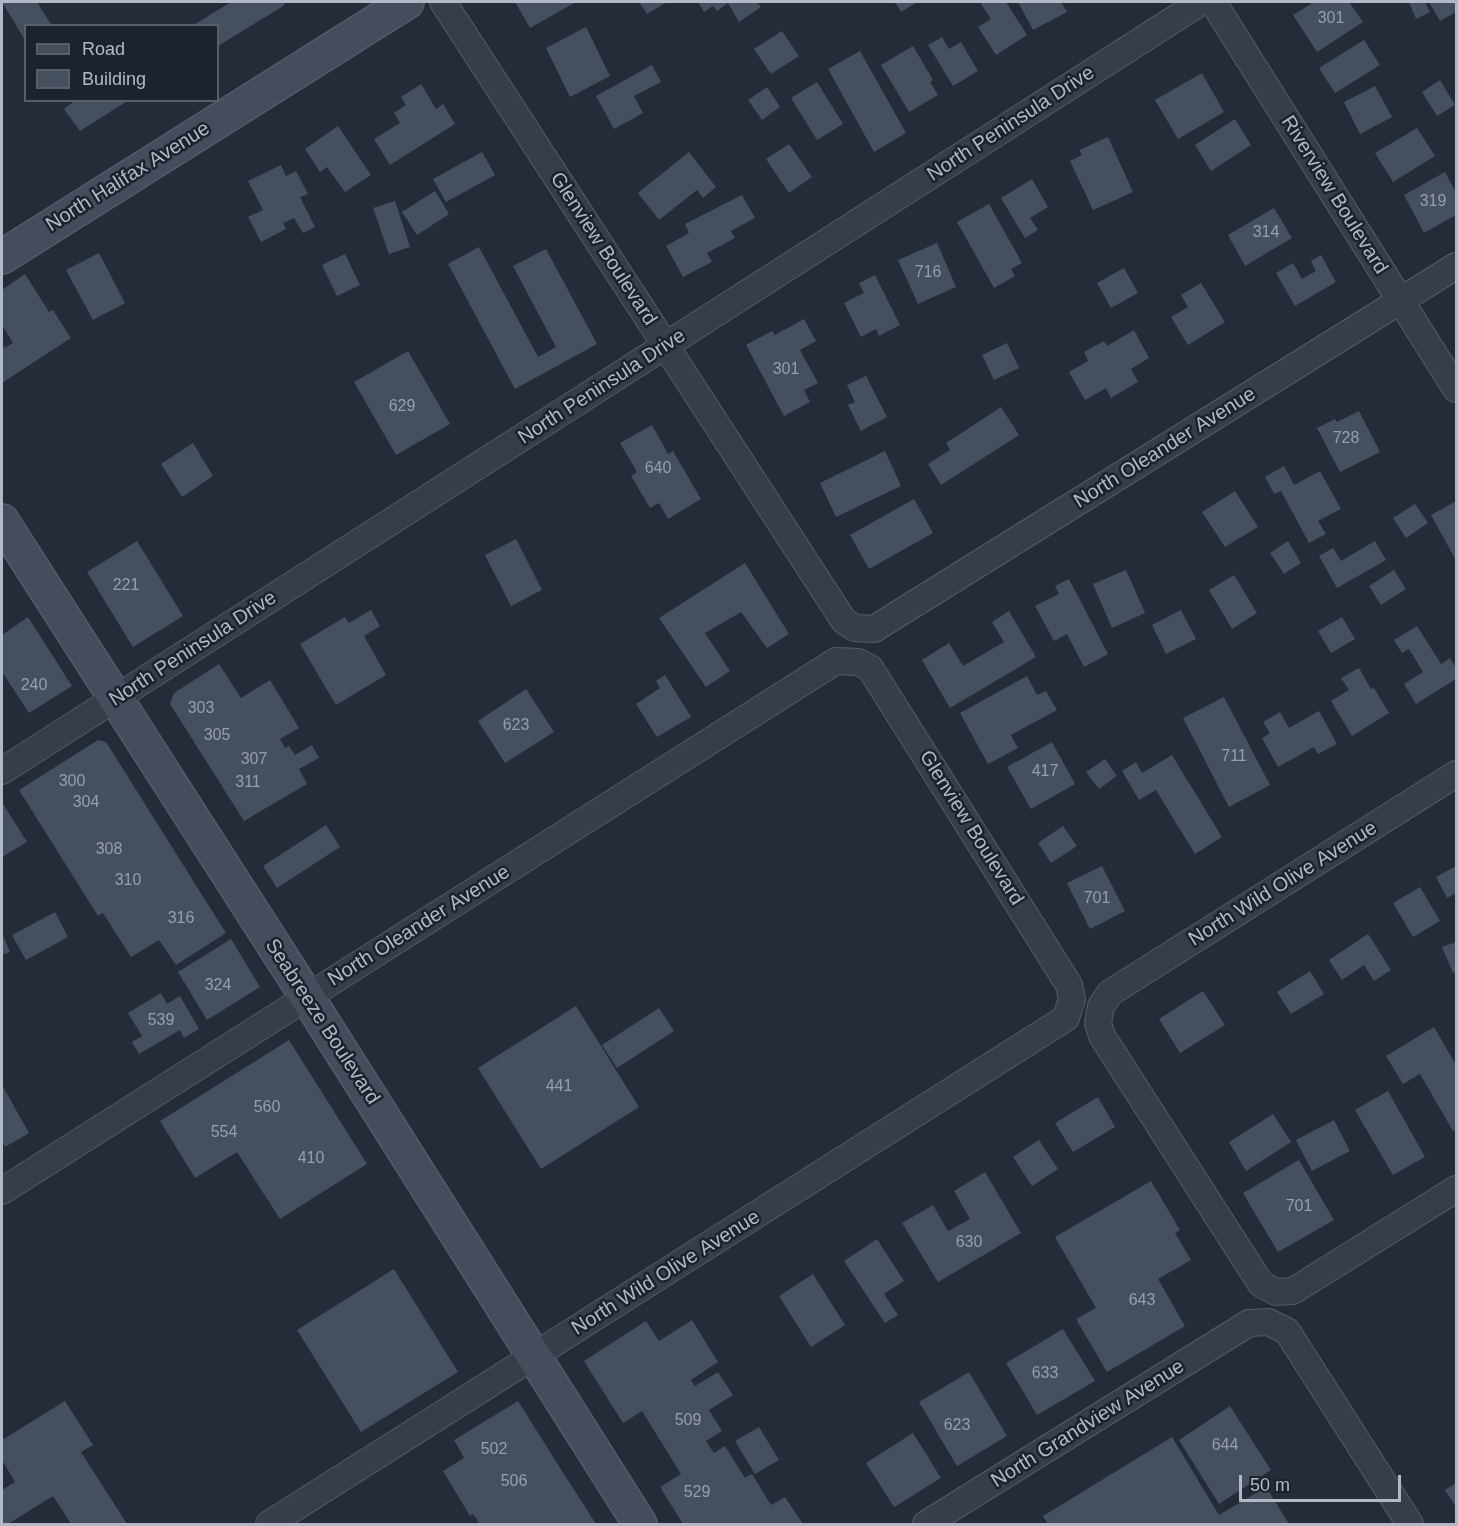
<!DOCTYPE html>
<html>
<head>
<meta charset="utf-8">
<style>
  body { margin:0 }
  #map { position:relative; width:1458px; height:1526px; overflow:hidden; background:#242c3a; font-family:Helvetica,sans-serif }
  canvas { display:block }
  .frame { position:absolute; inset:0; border:3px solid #b2b9c6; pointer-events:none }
  .legend { position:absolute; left:24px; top:24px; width:195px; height:78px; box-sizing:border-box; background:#1c232f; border:2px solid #585f6b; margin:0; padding:8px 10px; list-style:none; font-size:18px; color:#b2b9c6 }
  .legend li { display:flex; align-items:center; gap:12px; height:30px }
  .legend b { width:30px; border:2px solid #585f6b }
  .scale { position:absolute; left:1239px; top:1475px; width:162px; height:27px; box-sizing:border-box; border:3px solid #b2b9c6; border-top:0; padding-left:8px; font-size:18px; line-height:21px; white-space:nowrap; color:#b2b9c6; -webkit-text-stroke:4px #1c232f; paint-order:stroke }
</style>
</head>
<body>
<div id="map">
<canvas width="1458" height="1526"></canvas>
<div class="frame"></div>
<ul class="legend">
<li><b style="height:8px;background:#454d5d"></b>Road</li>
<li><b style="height:16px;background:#454f5e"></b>Building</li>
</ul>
<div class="scale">50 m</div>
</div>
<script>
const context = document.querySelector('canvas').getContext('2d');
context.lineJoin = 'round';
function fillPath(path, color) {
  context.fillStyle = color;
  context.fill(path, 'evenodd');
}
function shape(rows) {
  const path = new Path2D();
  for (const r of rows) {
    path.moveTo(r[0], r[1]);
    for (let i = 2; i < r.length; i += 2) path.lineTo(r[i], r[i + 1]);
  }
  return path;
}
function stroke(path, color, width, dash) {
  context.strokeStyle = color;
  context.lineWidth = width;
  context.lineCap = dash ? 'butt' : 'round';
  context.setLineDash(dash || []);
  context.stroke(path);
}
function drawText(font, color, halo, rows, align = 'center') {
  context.font = font + ' Helvetica,sans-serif';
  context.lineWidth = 5;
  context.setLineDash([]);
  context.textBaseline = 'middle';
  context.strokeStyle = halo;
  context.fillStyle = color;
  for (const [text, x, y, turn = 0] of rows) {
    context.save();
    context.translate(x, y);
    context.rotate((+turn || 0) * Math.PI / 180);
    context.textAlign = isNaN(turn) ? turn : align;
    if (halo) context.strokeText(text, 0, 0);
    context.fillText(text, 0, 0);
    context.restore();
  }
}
const building = shape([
  [2,2,37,2,52,26,26,26,26,42],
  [231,2,283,2,285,5,218,46,218,26,192,26],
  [515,2,576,2,530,28],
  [639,2,667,2,647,14],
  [698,2,757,2,761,7,739,22,728,3,717,11,713,6,704,12],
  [895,2,917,2,901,12],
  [980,2,1006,2,1027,35,996,55,978,27,991,19],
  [1018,2,1061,2,1067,12,1033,30],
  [1314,2,1349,2,1363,22,1317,52,1293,15],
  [1409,2,1425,2,1430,12,1416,19],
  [1429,2,1456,2,1456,12,1440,21],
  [586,27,610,76,570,97,546,48],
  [782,31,799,56,771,74,754,49],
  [942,37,949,49,961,42,978,71,953,86,928,45],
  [1364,40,1380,65,1335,93,1319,68],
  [913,46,933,80,930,82,938,95,909,112,881,65],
  [860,51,906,133,874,152,828,69],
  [652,65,661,82,634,96,643,113,614,129,596,96],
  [1202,73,1224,112,1178,139,1155,100],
  [1440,80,1455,105,1437,116,1422,92],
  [817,82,843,124,817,140,791,98],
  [421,84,436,109,443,104,455,124,390,165,374,139,400,123,394,113,406,105,401,97],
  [1375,86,1392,117,1360,134,1344,102],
  [767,87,780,107,762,120,748,100],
  [76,100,129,100,80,131,64,109],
  [1235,119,1251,145,1211,171,1195,145],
  [338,126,371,175,345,192,327,167,320,172,305,149],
  [1417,128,1435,156,1393,182,1375,153],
  [1108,137,1133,192,1093,210,1070,161,1082,155,1079,150],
  [789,144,812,177,789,193,766,159],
  [482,152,495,175,446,202,433,179],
  [689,152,716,187,703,198,697,190,659,220,638,193],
  [281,165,286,176,296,171,308,194,300,197,315,227,303,233,294,218,283,223,286,229,261,242,248,217,263,210,248,181],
  [1445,172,1456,193,1456,215,1424,233,1404,195],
  [1032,179,1048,207,1030,218,1038,230,1025,238,1001,198],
  [435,191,449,214,417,235,402,212],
  [742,195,755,218,731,231,735,238,707,253,712,262,683,277,666,246,689,233,685,224],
  [395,201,410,247,389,254,373,208],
  [989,204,1022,263,1011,269,1015,276,994,288,957,222],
  [1274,208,1292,238,1245,266,1228,235],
  [937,243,956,287,918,304,898,260],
  [479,247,538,357,556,347,513,266,546,249,597,344,515,389,448,264],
  [99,253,125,303,93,320,66,270],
  [345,254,360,285,337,296,322,265],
  [1321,255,1336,282,1295,306,1276,273,1293,263,1302,279,1316,271,1311,261],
  [1124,268,1138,293,1111,308,1097,283],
  [25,274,49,312,53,310,71,338,2,383,2,344,4,348,13,343,2,325,2,290],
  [875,275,900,325,879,336,876,329,861,337,844,303,864,293,859,283],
  [1201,283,1225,322,1188,345,1171,317,1188,307,1181,295],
  [804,319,816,341,800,350,818,383,804,390,810,402,784,416,746,345,772,331,775,335],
  [1134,330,1149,358,1131,369,1138,382,1111,398,1106,388,1085,400,1069,372,1088,361,1084,352,1104,341,1107,346],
  [1007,343,1019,368,994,380,982,355],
  [408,351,450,424,396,455,354,382],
  [866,376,887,417,861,431,848,405,855,402,847,385],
  [1001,407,1019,435,941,485,928,464,950,450,946,443],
  [1359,411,1380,452,1340,472,1317,428,1335,419,1337,422],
  [652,425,668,454,673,451,701,499,668,519,659,503,650,508,631,476,637,472,620,443],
  [193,443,213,476,182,497,161,464],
  [885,451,901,486,836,517,820,483],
  [1284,466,1294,485,1320,471,1341,509,1318,521,1326,534,1309,543,1281,491,1274,494,1265,477],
  [1235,491,1258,527,1225,547,1202,512],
  [914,499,933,533,869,569,850,535],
  [1456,501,1456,556,1454,557,1431,515],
  [1415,504,1428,523,1406,538,1393,518],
  [516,539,542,590,511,606,485,555],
  [137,541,183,616,133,647,87,572],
  [1288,541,1301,563,1284,574,1270,553],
  [1375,541,1386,560,1337,588,1319,556,1333,548,1341,561],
  [745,563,789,634,767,648,741,612,705,633,730,671,706,687,659,618],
  [1126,570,1145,613,1112,628,1093,584],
  [1394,570,1406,589,1381,605,1369,586],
  [1234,575,1257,613,1232,629,1209,590],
  [1069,579,1108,654,1084,667,1067,634,1054,641,1035,606,1059,594,1055,586],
  [371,610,380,626,364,636,386,675,336,705,300,644,345,617,349,623],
  [1181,610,1196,639,1166,654,1152,625],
  [1009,611,1036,657,950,708,922,660,949,643,963,666,1004,642,992,622],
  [28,617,72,686,29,713,2,672,2,635],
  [1342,617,1355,639,1331,653,1318,631],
  [1417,626,1441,664,1450,658,1456,668,1456,679,1416,704,1404,684,1423,672,1409,649,1402,653,1394,640],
  [219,664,241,698,270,680,299,728,280,739,285,748,289,746,295,755,312,745,319,758,299,769,307,784,244,821,170,704,174,693],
  [1359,668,1371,689,1374,688,1389,713,1352,736,1331,701,1349,690,1341,678],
  [665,675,691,717,657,737,636,704,660,688,656,681],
  [1027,676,1037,695,1046,691,1057,710,1011,735,1018,748,988,764,960,713],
  [526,689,554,732,505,763,478,721],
  [1224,697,1270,785,1229,807,1183,718],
  [1319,711,1337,744,1318,754,1314,747,1278,767,1262,738,1270,733,1263,722,1280,712,1289,728],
  [98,740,106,742,226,933,176,965,159,940,131,957,103,913,98,916,19,790],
  [1052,742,1075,784,1031,809,1007,767],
  [1172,755,1222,837,1195,854,1156,790,1139,800,1122,771,1136,762,1142,773],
  [1105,759,1117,776,1099,789,1086,772],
  [3,804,27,842,2,857,2,805],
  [326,825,340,847,277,888,263,866],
  [1063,826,1077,846,1051,863,1038,843],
  [1102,866,1125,911,1090,929,1067,883],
  [1456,866,1456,893,1447,898,1436,877],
  [1420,887,1440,921,1413,937,1393,903],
  [55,912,68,937,26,960,12,935],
  [2,933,10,952,2,955],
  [1368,934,1391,970,1374,981,1364,965,1342,980,1329,960],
  [231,939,260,987,207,1020,178,972],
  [1456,942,1456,972,1453,973,1442,947],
  [1310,971,1324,994,1291,1014,1277,992],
  [1203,991,1225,1025,1180,1053,1159,1019],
  [161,993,167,1004,180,996,199,1029,184,1038,180,1030,139,1054,132,1042,142,1036,128,1013],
  [576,1006,639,1107,541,1169,478,1068],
  [659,1008,674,1031,617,1068,602,1045],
  [1434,1027,1456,1065,1456,1129,1453,1131,1420,1074,1403,1084,1386,1056],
  [289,1040,367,1164,280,1219,237,1152,195,1178,160,1121],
  [2,1085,29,1133,5,1147,2,1140],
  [1388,1091,1425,1157,1393,1175,1355,1110],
  [1098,1097,1115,1127,1073,1152,1055,1123],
  [1273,1114,1291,1142,1246,1171,1229,1142],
  [1334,1120,1350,1151,1312,1171,1296,1140],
  [1039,1140,1058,1169,1032,1186,1013,1157],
  [1299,1160,1334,1220,1278,1252,1243,1193],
  [985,1172,1021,1233,938,1282,902,1223,933,1205,948,1231,970,1219,954,1191],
  [1151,1181,1180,1230,1175,1233,1191,1260,1158,1279,1185,1326,1107,1372,1076,1319,1096,1308,1055,1237],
  [877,1239,904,1281,884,1294,898,1315,885,1323,844,1261],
  [394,1269,458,1372,361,1432,297,1330],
  [813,1274,845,1325,811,1347,779,1296],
  [692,1320,718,1362,691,1380,695,1386,718,1372,733,1395,709,1410,722,1431,706,1441,714,1453,725,1446,745,1478,752,1474,771,1505,785,1497,803,1524,683,1524,660,1487,681,1474,642,1411,623,1423,584,1361,646,1321,659,1341],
  [1063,1329,1095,1381,1037,1415,1006,1363],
  [969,1372,1007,1436,957,1466,919,1402],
  [65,1401,93,1445,81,1452,127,1524,71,1524,53,1496,8,1524,2,1524,2,1490,15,1482,2,1460,2,1440],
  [518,1401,557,1463,596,1524,480,1524,473,1514,470,1516,443,1471,464,1458,454,1440],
  [1230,1406,1271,1470,1219,1504,1179,1440],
  [759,1427,779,1460,755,1474,735,1441],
  [913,1433,941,1478,894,1507,866,1463],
  [1172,1437,1219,1515,1266,1487,1289,1524,1048,1524,1043,1516],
  [1456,1483,1456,1507,1445,1490]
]);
const street = shape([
  [443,2,844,621,855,628,874,629,1456,266],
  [1213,2,1456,389],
  [2,771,1201,2],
  [1456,774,1110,993,1101,1006,1098,1023,1102,1036,1261,1284,1276,1292,1293,1291,1456,1189],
  [2,1191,836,661,858,662,870,668,1069,985,1072,999,1066,1018,269,1524],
  [926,1524,1249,1323,1268,1322,1287,1331,1410,1524]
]);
const secondary = shape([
  [2,257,407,2],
  [2,521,307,997,640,1524]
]);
const numberNames = [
  ["301",1331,19],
  ["319",1433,202],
  ["314",1266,233],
  ["716",928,273],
  ["301",786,370],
  ["629",402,407],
  ["728",1346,439],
  ["640",658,469],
  ["221",126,586],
  ["240",34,686],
  ["303",201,709],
  ["623",516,726],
  ["305",217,736],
  ["711",1234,757],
  ["307",254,760],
  ["417",1045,772],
  ["300",72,782],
  ["311",248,783],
  ["304",86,803],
  ["308",109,850],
  ["310",128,881],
  ["701",1097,899],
  ["316",181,919],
  ["324",218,986],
  ["539",161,1021],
  ["441",559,1087],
  ["560",267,1108],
  ["554",224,1133],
  ["410",311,1159],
  ["701",1299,1207],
  ["630",969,1243],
  ["643",1142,1301],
  ["633",1045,1374],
  ["509",688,1421],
  ["623",957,1426],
  ["644",1225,1446],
  ["502",494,1450],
  ["506",514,1482],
  ["529",697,1493]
];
const streetNames = [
  ["North Peninsula Drive",1011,124,-33],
  ["North Halifax Avenue",128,177,-32],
  ["Riverview Boulevard",1334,195,58],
  ["Glenview Boulevard",603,249,57],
  ["North Peninsula Drive",602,387,-33],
  ["North Oleander Avenue",1165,448,-32],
  ["North Peninsula Drive",193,649,-33],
  ["Glenview Boulevard",971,828,58],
  ["North Wild Olive Avenue",1283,884,-32],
  ["North Oleander Avenue",419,926,-32],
  ["Seabreeze Boulevard",322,1022,57],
  ["North Wild Olive Avenue",666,1273,-32],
  ["North Grandview Avenue",1088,1424,-32]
];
fillPath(building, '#454f5e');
stroke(street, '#555c68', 28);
stroke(secondary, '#555c68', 36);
stroke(street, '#373e4a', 26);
stroke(secondary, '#454d5d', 33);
drawText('16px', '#979eac', null, numberNames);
drawText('20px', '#b2b9c6', '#1c232f', streetNames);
</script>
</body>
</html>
